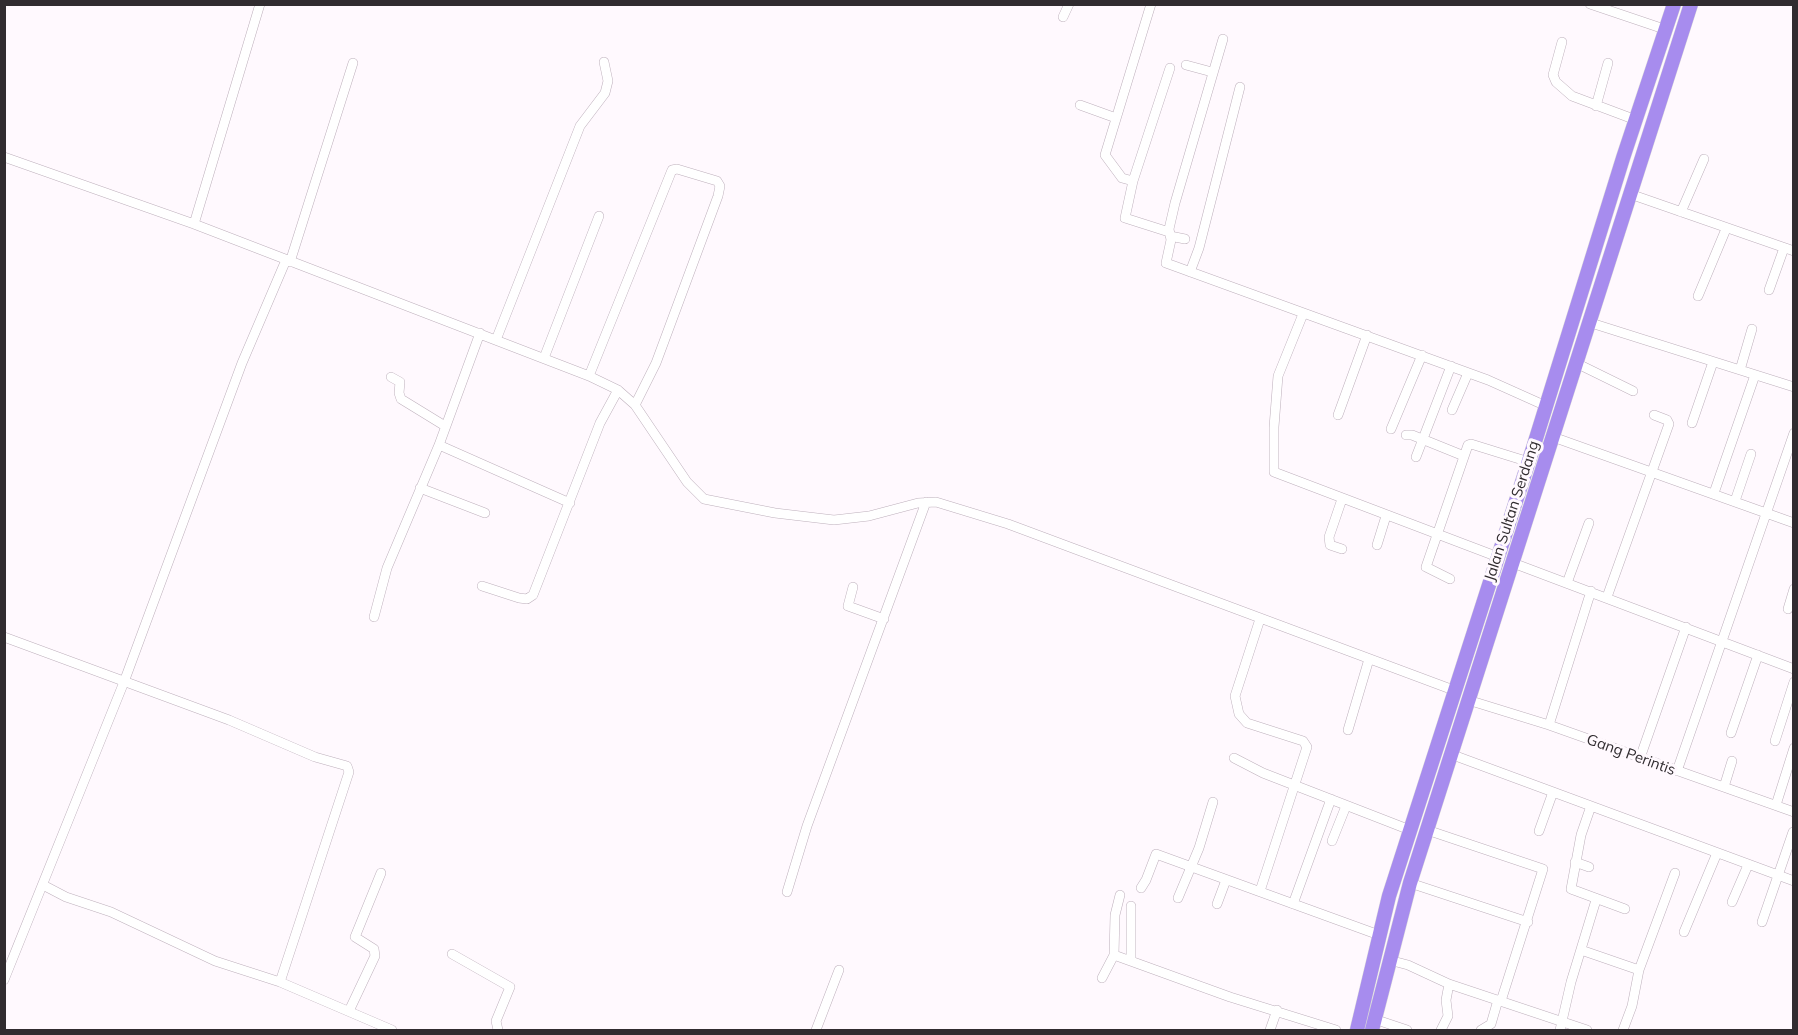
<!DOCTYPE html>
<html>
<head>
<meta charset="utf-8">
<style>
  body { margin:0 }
  #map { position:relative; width:1798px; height:1035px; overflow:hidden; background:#fff9fe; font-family:Mulish,sans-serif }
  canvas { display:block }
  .frame { position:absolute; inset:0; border:6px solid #312c30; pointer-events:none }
</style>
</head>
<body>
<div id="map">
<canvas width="1798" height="1035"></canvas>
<div class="frame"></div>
</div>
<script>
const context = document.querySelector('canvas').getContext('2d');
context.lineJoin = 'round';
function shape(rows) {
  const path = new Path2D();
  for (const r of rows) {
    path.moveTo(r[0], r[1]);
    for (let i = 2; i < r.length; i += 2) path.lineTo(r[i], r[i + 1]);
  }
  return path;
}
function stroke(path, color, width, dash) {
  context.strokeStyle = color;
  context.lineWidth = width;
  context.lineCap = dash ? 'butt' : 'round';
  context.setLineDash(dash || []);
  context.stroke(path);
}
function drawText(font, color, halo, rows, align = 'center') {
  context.font = font + ' Mulish,sans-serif';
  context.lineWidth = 6;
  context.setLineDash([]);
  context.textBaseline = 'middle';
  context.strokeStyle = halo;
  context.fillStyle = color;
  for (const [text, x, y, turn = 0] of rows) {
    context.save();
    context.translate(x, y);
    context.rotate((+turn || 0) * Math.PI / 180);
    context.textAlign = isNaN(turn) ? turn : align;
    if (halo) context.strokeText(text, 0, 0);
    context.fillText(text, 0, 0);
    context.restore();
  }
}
const minor = shape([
  [1590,4,1667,30],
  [1063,17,1069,4],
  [1223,39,1175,203,1169,229,1171,240,1166,263,1488,380,1546,406],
  [1562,42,1553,75,1556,82,1572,96,1636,120],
  [1186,65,1212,72],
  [1080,105,1116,118],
  [1596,106,1608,63],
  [4,157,194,224,589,376,618,390,635,405,687,482,704,499,775,513,834,520,869,516,918,503,936,502,1008,524,1456,691],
  [1133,181,1122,178,1105,155,1151,4],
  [1630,194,1794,251],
  [1681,212,1704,159],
  [194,224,260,4],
  [1169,232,1125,218,1133,181,1170,68],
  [1170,236,1185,239],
  [290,262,353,63],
  [1190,272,1199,248,1240,87],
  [1769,290,1784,248],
  [1698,296,1726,229],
  [1303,314,1278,376,1274,427,1274,472,1498,557],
  [1588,322,1794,387],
  [496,340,580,126,605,93,608,81,604,62],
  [544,358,599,216],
  [1576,363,1633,391],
  [1740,370,1752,329],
  [589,376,672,170,677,169,717,181,720,186,718,196,656,363,635,405],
  [391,377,400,382,399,393,401,399,445,426],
  [1452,410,1468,373],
  [1338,415,1367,335],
  [1692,423,1713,362],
  [1391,429,1422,355],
  [1406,435,1412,435,1464,456],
  [1553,437,1794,523],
  [439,445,570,503],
  [1416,457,1451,366],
  [420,488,485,513],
  [1714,493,1755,375],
  [1735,501,1751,454],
  [1377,545,1386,516],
  [1342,549,1330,545,1329,537,1342,499],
  [1513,563,1794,669],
  [1450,579,1426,567,1468,445,1471,444,1529,462],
  [1567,583,1589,523],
  [482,586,519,598,527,599,533,595,600,423,618,390],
  [853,587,848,606,884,619],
  [1607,597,1669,424,1667,420,1654,415],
  [1788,609,1794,589],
  [374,617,387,568,439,445,480,333],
  [4,637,229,720,315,757,347,766,349,772,280,982],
  [1468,700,1549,725,1794,812],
  [1549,725,1591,591],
  [1348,730,1369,659],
  [1731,733,1758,655],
  [1775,741,1794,682],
  [1453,755,1794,881],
  [1234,758,1263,773,1410,830],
  [1640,758,1686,627],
  [1677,771,1794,433],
  [1724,787,1732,761],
  [1776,805,1794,748],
  [1591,806,1581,835,1571,889,1625,909],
  [1427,830,1543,869,1501,1001],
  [1539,831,1553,792],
  [1332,841,1346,806],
  [1575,862,1589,867],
  [1410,883,1528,922],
  [43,885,66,897,111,912,215,961,280,982,392,1030],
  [1141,888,1146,880,1156,854,1379,935],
  [1260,891,1307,747,1303,741,1247,723,1239,714,1235,696,1260,619],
  [787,892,807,826,926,502],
  [1178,898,1199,848,1213,802],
  [1732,902,1748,865],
  [1217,904,1226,880],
  [1293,904,1331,799],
  [1762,922,1793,832],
  [1684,932,1717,853],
  [1581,950,1639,970,1675,873],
  [452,954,510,987,496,1021,498,1030],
  [1114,955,1115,915,1120,895],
  [1131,959,1131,906],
  [1389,960,1408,965,1449,984,1587,1030],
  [1102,978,1114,955,1230,997,1336,1030],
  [4,980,124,682,242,363,286,260],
  [349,1011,375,956,374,949,355,937,381,873],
  [1374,1019,1407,1030],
  [816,1030,839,970],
  [1270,1030,1277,1010],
  [1441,1030,1448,1016,1446,1000,1449,984],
  [1481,1030,1491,1024,1498,1000],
  [1560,1030,1571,982,1596,900],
  [1623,1030,1632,1006,1639,970]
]);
const highway = shape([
  [1357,1030,1389,896,1534,445,1623,158,1674,4],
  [1372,1030,1410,883,1691,4]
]);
const streetNames = [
  ["Jalan Sultan Serdang",1512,511,-72],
  ["Gang Perintis",1631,755,20]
];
stroke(minor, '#beb0bc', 10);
stroke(highway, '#dad9da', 15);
stroke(minor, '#fff', 9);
stroke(highway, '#a78cee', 14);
drawText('15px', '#312c30', '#fff9fe', streetNames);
</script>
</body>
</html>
